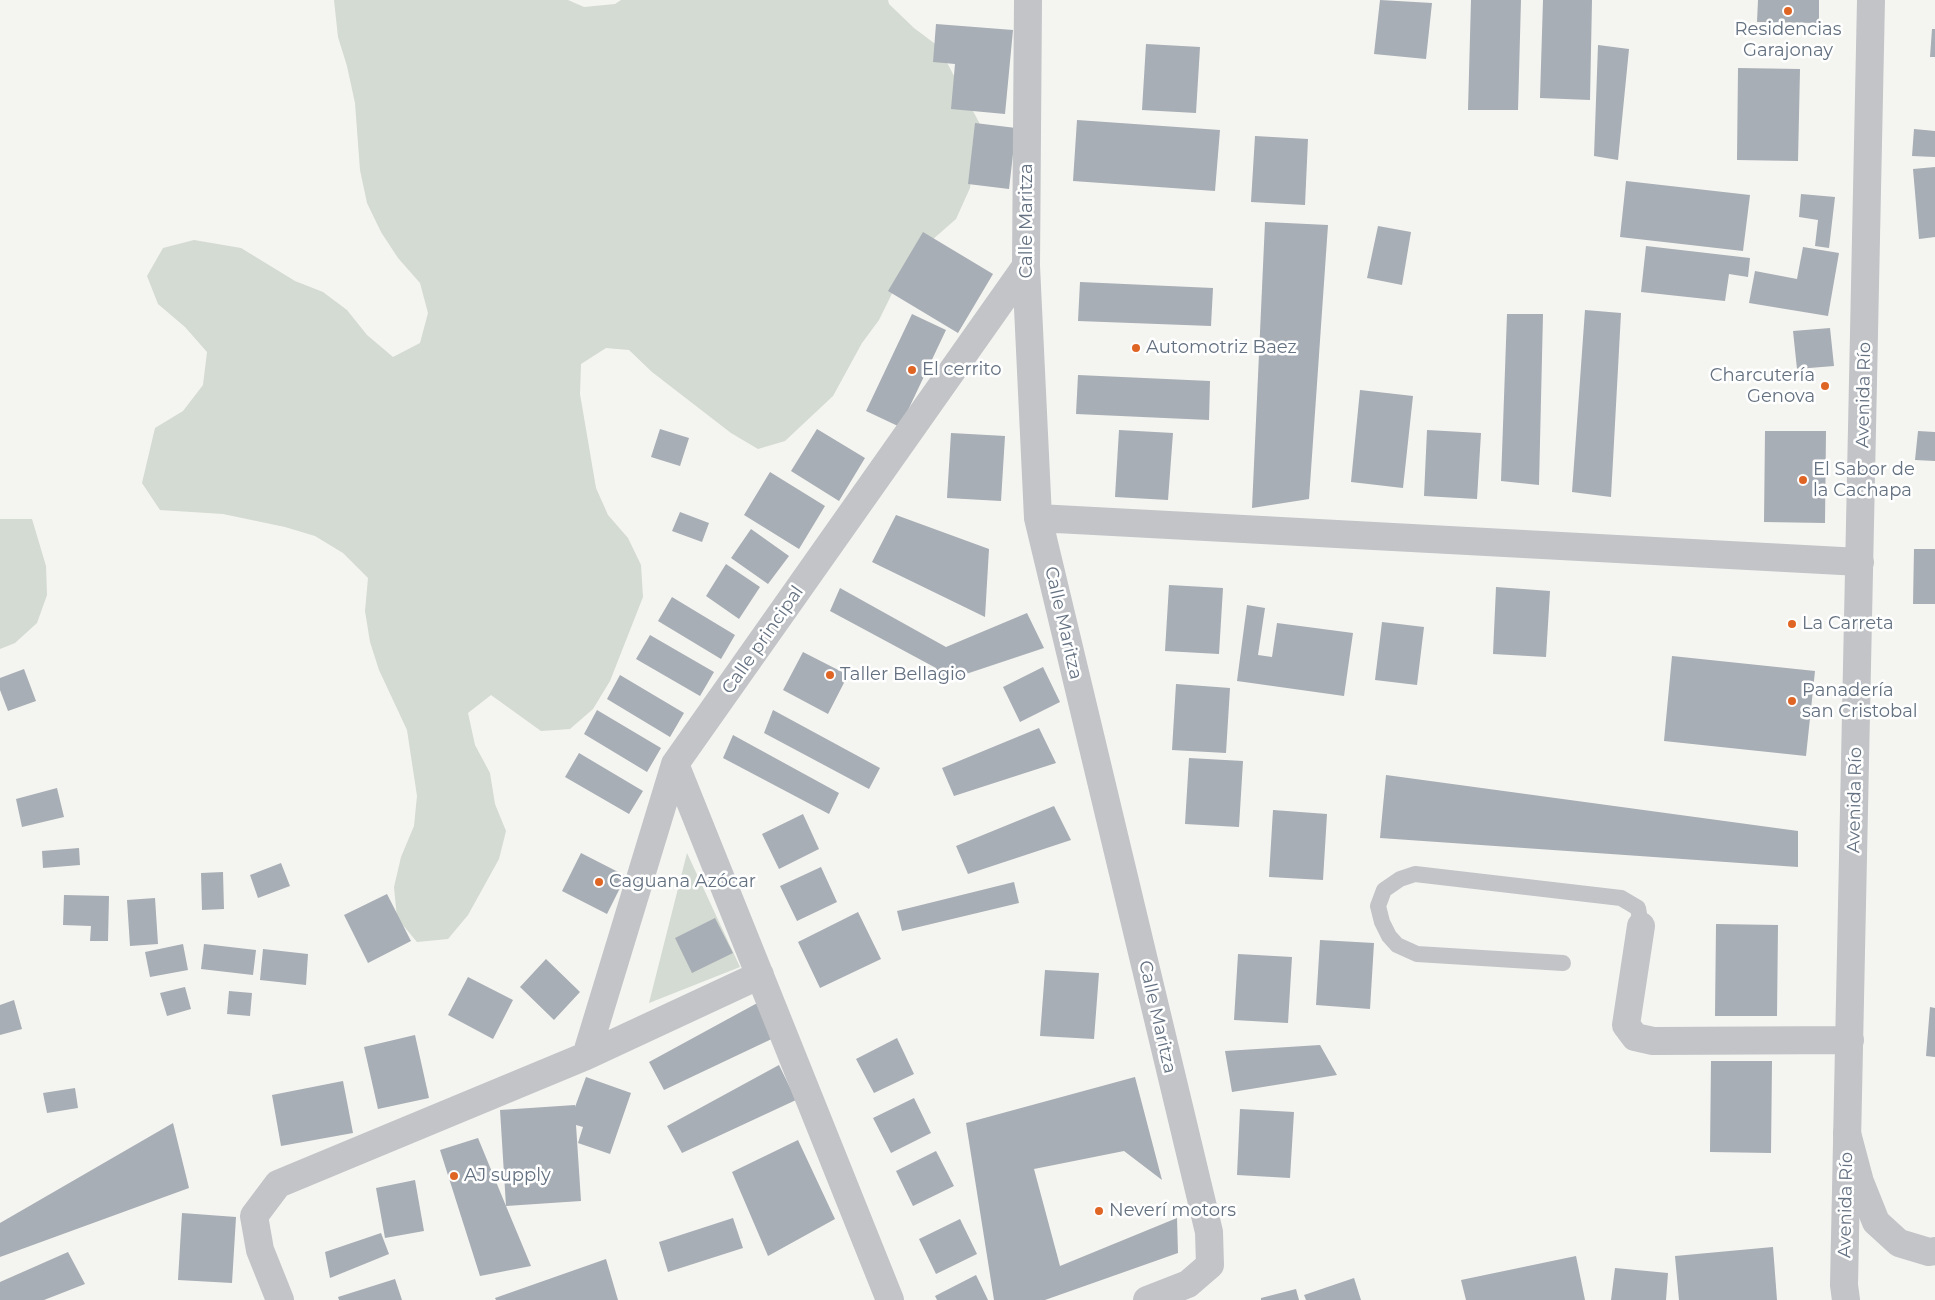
<!DOCTYPE html>
<html>
<head>
<meta charset="utf-8">
<style>
  body { margin:0 }
  canvas { display:block; background:#f4f4f0 }
</style>
</head>
<body>
<canvas width="1935" height="1300"></canvas>
<script>
const context = document.querySelector('canvas').getContext('2d');
context.lineJoin = 'round';
function fillPath(path, color) {
  context.fillStyle = color;
  context.fill(path, 'evenodd');
}
function shape(rows) {
  const path = new Path2D();
  for (const r of rows) {
    path.moveTo(r[0], r[1]);
    for (let i = 2; i < r.length; i += 2) path.lineTo(r[i], r[i + 1]);
  }
  return path;
}
function stroke(path, color, width, dash) {
  context.strokeStyle = color;
  context.lineWidth = width;
  context.lineCap = dash ? 'butt' : 'round';
  context.setLineDash(dash || []);
  context.stroke(path);
}
function drawText(font, color, halo, rows, align = 'center') {
  context.font = font + ' Montserrat,sans-serif';
  context.lineWidth = 5;
  context.setLineDash([]);
  context.textBaseline = 'middle';
  context.strokeStyle = halo;
  context.fillStyle = color;
  for (const [text, x, y, turn = 0] of rows) {
    context.save();
    context.translate(x, y);
    context.rotate((+turn || 0) * Math.PI / 180);
    context.textAlign = isNaN(turn) ? turn : align;
    if (halo) context.strokeText(text, 0, 0);
    context.fillText(text, 0, 0);
    context.restore();
  }
}
const green = shape([
  [334,0,568,0,584,7,615,4,621,0,888,0,889,4,914,28,938,46,981,126,974,155,970,188,956,219,908,261,879,320,862,343,833,396,785,441,758,449,731,433,652,372,629,350,606,348,581,364,580,394,596,488,608,515,628,538,641,565,643,597,610,681,593,709,570,729,541,731,491,695,468,713,475,745,490,773,495,804,506,831,499,859,468,915,448,939,417,942,397,918,394,887,401,857,414,826,417,796,407,730,379,670,370,642,365,611,368,578,343,553,315,536,285,527,223,514,160,510,142,483,155,428,183,411,203,385,207,352,185,327,158,304,147,276,163,248,194,240,241,248,295,281,323,292,347,310,367,335,393,357,420,343,428,313,420,283,398,258,381,232,367,203,360,170,355,103,347,66,338,37],
  [0,519,32,519,46,566,47,595,37,623,15,643,0,649],
  [687,853,740,967,649,1003]
]);
const building = shape([
  [1380,0,1432,3,1426,59,1374,54],
  [1471,0,1521,0,1518,110,1468,110],
  [1543,0,1592,0,1590,100,1540,98],
  [1758,0,1819,0,1819,23,1757,22],
  [936,24,1013,30,1005,114,951,109,955,64,933,62],
  [1932,29,1935,29,1935,57,1930,57],
  [1146,44,1200,47,1196,113,1142,110],
  [1598,45,1629,49,1618,160,1594,156],
  [1738,68,1800,69,1798,161,1737,160],
  [1077,120,1220,130,1215,191,1073,181],
  [975,123,1016,128,1009,189,968,184],
  [1914,129,1935,131,1935,157,1912,156],
  [1255,136,1308,139,1305,205,1251,202],
  [1935,167,1935,237,1919,239,1913,169],
  [1626,181,1750,195,1743,251,1620,237],
  [1801,194,1835,197,1829,248,1815,246,1818,220,1799,217],
  [1265,222,1328,225,1309,499,1252,508],
  [1378,226,1411,232,1402,285,1367,278],
  [923,232,993,274,958,333,888,291],
  [1646,246,1750,258,1748,277,1729,274,1725,301,1641,292],
  [1803,247,1839,253,1828,316,1749,303,1755,271,1797,279],
  [1080,282,1213,288,1211,326,1078,321],
  [1585,310,1621,313,1611,497,1572,492],
  [912,314,946,330,900,427,866,411],
  [1507,314,1543,314,1539,485,1501,481],
  [1830,328,1834,366,1797,369,1793,331],
  [1078,375,1210,381,1209,420,1076,414],
  [1360,390,1413,396,1403,488,1351,482],
  [660,429,689,438,680,466,651,457],
  [817,429,865,458,839,501,791,471],
  [1119,430,1173,433,1168,500,1115,497],
  [1427,430,1481,433,1477,499,1424,496],
  [1765,431,1826,431,1825,523,1764,522],
  [1918,431,1935,432,1935,461,1915,460],
  [951,433,1005,436,1001,501,947,498],
  [770,472,825,506,799,549,744,515],
  [680,512,709,523,702,542,672,531],
  [896,515,989,549,985,617,872,562],
  [751,529,789,556,768,584,731,558],
  [1914,549,1935,549,1935,604,1913,604],
  [726,564,760,587,739,619,706,596],
  [1169,585,1223,588,1219,654,1165,651],
  [1496,587,1550,591,1546,657,1493,654],
  [840,588,946,647,1027,613,1044,648,942,682,936,668,830,611],
  [672,597,735,635,721,659,658,621],
  [1247,605,1265,608,1258,655,1272,657,1277,623,1353,633,1344,696,1237,681],
  [1382,622,1424,627,1417,685,1375,680],
  [650,635,714,672,700,696,636,659],
  [803,652,848,675,828,714,783,690],
  [1672,656,1815,671,1806,756,1664,741],
  [1043,667,1060,702,1020,722,1003,687],
  [24,669,36,701,8,711,0,690,0,678],
  [620,675,684,713,670,737,607,699],
  [1176,684,1230,688,1226,753,1172,750],
  [597,710,661,748,647,772,584,734],
  [773,710,880,768,869,789,764,733],
  [1039,728,1056,763,954,796,942,768],
  [733,735,839,793,829,814,723,758],
  [579,753,643,791,629,814,565,777],
  [1189,758,1243,761,1239,827,1185,824],
  [1386,775,1798,831,1798,867,1380,838],
  [57,788,64,817,22,827,16,799],
  [1054,806,1071,840,968,874,956,846],
  [1273,810,1327,814,1323,880,1269,877],
  [803,814,819,849,779,869,762,834],
  [79,848,80,865,43,868,42,851],
  [581,853,626,876,607,914,562,891],
  [281,863,290,886,258,898,250,875],
  [821,867,837,902,797,921,780,886],
  [223,872,224,909,202,910,201,873],
  [1014,882,1019,903,902,931,897,911],
  [387,894,411,941,368,963,344,915],
  [64,895,109,896,108,941,90,941,91,926,63,925],
  [155,898,158,944,130,946,127,900],
  [858,912,881,959,820,988,798,942],
  [715,918,733,953,692,973,675,938],
  [1716,924,1778,925,1777,1016,1715,1016],
  [1320,940,1374,943,1370,1009,1316,1005],
  [183,944,188,970,150,977,145,952],
  [204,944,256,950,253,975,201,969],
  [263,949,308,954,306,985,260,980],
  [1238,954,1292,957,1288,1023,1234,1020],
  [546,959,580,992,554,1020,520,987],
  [1045,970,1099,973,1094,1039,1040,1036],
  [468,977,513,1000,493,1039,448,1015],
  [185,987,191,1009,167,1016,160,993],
  [229,991,252,993,250,1016,227,1014],
  [14,1000,22,1029,0,1035,0,1005],
  [761,1001,778,1036,664,1090,649,1062],
  [1930,1007,1935,1008,1935,1057,1926,1056],
  [415,1035,429,1098,378,1109,364,1047],
  [897,1038,914,1074,874,1093,856,1059],
  [1320,1045,1337,1075,1232,1092,1225,1051],
  [1711,1061,1772,1061,1771,1153,1710,1152],
  [779,1065,796,1100,682,1153,667,1126],
  [586,1077,631,1093,610,1154,578,1143,583,1127,576,1125,581,1201,506,1206,531,1266,480,1276,440,1150,478,1138,506,1206,500,1110,575,1105,575,1107],
  [1135,1077,1162,1180,1124,1151,1034,1169,1060,1266,1177,1218,1178,1253,1045,1300,994,1300,966,1123],
  [343,1081,353,1133,281,1146,272,1095],
  [75,1088,78,1108,47,1113,43,1093],
  [914,1098,931,1133,891,1153,873,1118],
  [1240,1109,1294,1112,1290,1178,1237,1175],
  [173,1123,189,1188,0,1257,0,1223],
  [798,1140,835,1219,768,1256,732,1172],
  [936,1151,954,1186,913,1206,896,1171],
  [415,1180,424,1231,385,1238,376,1188],
  [182,1213,236,1217,232,1283,178,1280],
  [733,1218,743,1248,668,1272,659,1242],
  [960,1219,977,1254,936,1274,919,1239],
  [381,1233,389,1254,330,1278,325,1252],
  [1773,1247,1777,1300,1679,1300,1675,1256],
  [68,1252,85,1284,44,1300,0,1300,0,1282],
  [1576,1256,1585,1300,1466,1300,1461,1280],
  [606,1259,618,1300,496,1300,495,1298],
  [1615,1268,1668,1273,1666,1300,1611,1300],
  [976,1275,988,1300,937,1300,935,1296],
  [1354,1278,1361,1300,1306,1300,1304,1295],
  [395,1279,402,1300,339,1300,338,1297],
  [1296,1289,1299,1300,1261,1300,1261,1298]
]);
const service = shape([
  [1563,963,1417,954,1397,945,1389,936,1382,922,1378,906,1384,890,1400,879,1415,874,1621,898,1638,908,1641,926]
]);
const minor = shape([
  [1028,0,1026,266,1038,518,1209,1232,1210,1265,1188,1284,1147,1300],
  [1038,518,1860,562],
  [675,764,890,1300],
  [1641,926,1626,1025,1635,1037,1653,1041,1850,1040],
  [586,1056,675,764,1026,266],
  [280,1300,260,1250,254,1216,278,1184,586,1056,760,975],
  [1846,1300,1844,1285,1871,0]
]);
const tertiary = shape([
  [1847,1133,1860,1182,1876,1222,1899,1243,1929,1252,1935,1251]
]);
const markers = [
  [1788,11,5,"#df6525"],
  [1136,348,5,"#df6525"],
  [912,370,5,"#df6525"],
  [1825,386,5,"#df6525"],
  [1803,480,5,"#df6525"],
  [1792,624,5,"#df6525"],
  [830,675,5,"#df6525"],
  [1792,701,5,"#df6525"],
  [599,882,5,"#df6525"],
  [454,1176,5,"#df6525"],
  [1099,1211,5,"#df6525"]
];
const poiNames = [
  ["Residencias",1788,30,"center"],
  ["Garajonay",1788,51,"center"],
  ["Automotriz Baez",1146,348],
  ["El cerrito",922,370],
  ["Charcutería",1815,376,"right"],
  ["Genova",1815,397,"right"],
  ["El Sabor de",1813,470],
  ["la Cachapa",1813,491],
  ["La Carreta",1802,624],
  ["Taller Bellagio",840,675],
  ["Panadería",1802,691],
  ["san Cristobal",1802,712],
  ["Caguana Azócar",609,882],
  ["AJ supply",464,1176],
  ["Neverí motors",1109,1211]
];
const streetNames = [
  ["Calle Maritza",1027,221,-90],
  ["Avenida Río",1864,395,-89],
  ["Calle Maritza",1063,623,77],
  ["Calle principal",763,640,-55],
  ["Avenida Río",1855,800,-89],
  ["Calle Maritza",1157,1017,77],
  ["Avenida Río",1846,1205,-89]
];
fillPath(green, '#d4dbd2');
fillPath(building, '#a8aeb5');
stroke(service, '#c2c4c8', 16);
stroke(minor, '#c2c4c8', 28);
stroke(tertiary, '#c2c4c8', 28);
for (const [x, y, r, color] of markers) {
  const dot = new Path2D();
  dot.arc(x, y, r, 0, 2 * Math.PI);
  context.fillStyle = color;
  context.fill(dot);
  stroke(dot, '#fff', 2);
}
drawText('18px', '#647181', '#fff', poiNames, 'left');
drawText('18px', '#647181', '#fff', streetNames);
</script>
</body>
</html>
